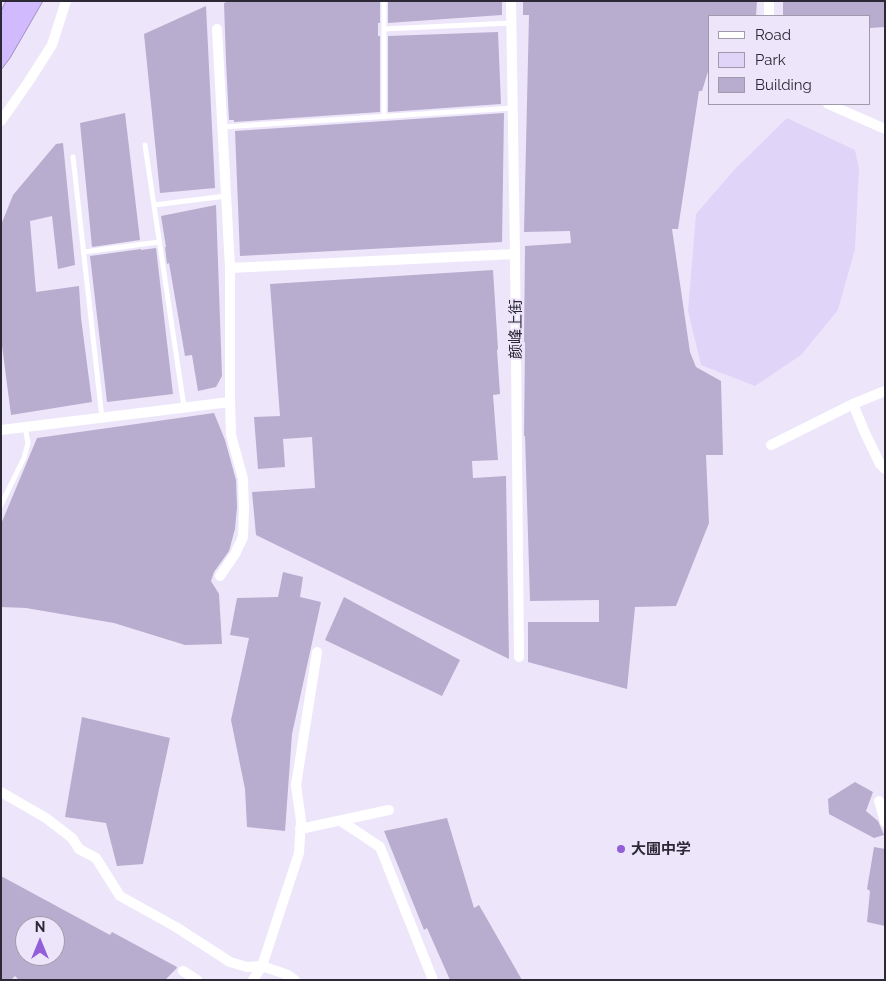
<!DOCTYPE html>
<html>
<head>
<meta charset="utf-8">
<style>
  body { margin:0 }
  #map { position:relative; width:886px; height:981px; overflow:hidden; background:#ede6fa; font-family:Raleway,sans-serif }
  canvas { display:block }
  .frame { position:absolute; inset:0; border:2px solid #2c2835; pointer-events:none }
  .legend { position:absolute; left:708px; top:15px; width:162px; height:90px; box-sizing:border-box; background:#ede6fa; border:1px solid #a09aab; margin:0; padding:6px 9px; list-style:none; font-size:15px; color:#2c2835 }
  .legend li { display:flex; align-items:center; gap:10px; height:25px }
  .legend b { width:25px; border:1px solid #a09aab }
  .north { position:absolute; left:15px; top:916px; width:50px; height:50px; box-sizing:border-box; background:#ede6fa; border:1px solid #a09aab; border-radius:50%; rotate:0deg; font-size:14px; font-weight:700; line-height:20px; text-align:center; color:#2c2835 }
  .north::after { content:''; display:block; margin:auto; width:18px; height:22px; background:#935fd8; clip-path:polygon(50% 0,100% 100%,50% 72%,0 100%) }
</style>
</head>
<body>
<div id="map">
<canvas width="886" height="981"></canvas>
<div class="frame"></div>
<ul class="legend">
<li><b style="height:6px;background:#fff"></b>Road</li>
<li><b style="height:14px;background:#e1d4f9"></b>Park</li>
<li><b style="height:14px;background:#b8adce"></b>Building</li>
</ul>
<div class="north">N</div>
</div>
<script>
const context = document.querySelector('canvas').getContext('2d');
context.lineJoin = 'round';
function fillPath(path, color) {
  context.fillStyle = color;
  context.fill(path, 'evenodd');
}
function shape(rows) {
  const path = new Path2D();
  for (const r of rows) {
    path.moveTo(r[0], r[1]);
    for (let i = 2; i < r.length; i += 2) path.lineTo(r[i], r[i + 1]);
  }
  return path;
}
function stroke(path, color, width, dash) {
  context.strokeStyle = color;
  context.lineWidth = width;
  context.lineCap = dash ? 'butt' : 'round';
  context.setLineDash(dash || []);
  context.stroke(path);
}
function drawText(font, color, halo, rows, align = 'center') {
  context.font = font + ' Raleway,"Noto Sans SC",sans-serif';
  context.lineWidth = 4;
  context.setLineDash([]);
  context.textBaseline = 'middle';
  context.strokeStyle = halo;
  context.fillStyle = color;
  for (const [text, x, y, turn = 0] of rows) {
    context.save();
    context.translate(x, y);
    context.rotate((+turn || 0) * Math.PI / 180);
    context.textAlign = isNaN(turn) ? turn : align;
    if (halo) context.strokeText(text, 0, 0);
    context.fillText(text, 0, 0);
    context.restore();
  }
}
const green = shape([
  [787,118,855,150,859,169,855,249,838,310,801,355,755,386,701,365,688,311,696,214,735,169]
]);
const water = shape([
  [6,1,43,1,10,58,1,70,1,11,6,1]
]);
const building = shape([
  [229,1,380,1,380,23,378,23,378,36,380,36,380,112,234,122,234,120,229,120,226,61,224,3],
  [388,1,502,1,502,15,388,23],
  [523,1,757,1,756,16,710,16,710,65,702,91,699,91,678,229,672,229,690,352,696,367,721,381,723,455,706,455,709,523,676,606,635,607,627,689,528,662,528,622,599,622,599,600,530,601,525,436,524,436,525,342,524,342,525,246,571,243,570,231,524,232,529,15,523,15],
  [783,1,885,1,885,27,870,28,870,16,783,16],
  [206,6,215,188,160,193,144,34],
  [498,32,501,104,388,112,388,36],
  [125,113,140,240,92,247,80,123],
  [504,113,502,242,240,256,235,131],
  [63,143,75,265,58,269,52,216,30,221,36,292,79,286,81,318,92,402,11,415,1,338,1,225,13,195,56,144],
  [216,205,222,376,216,387,198,391,192,355,185,356,169,263,167,264,165,247,166,247,161,216],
  [156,248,173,394,107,402,90,256,141,249,141,250],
  [493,270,498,349,497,350,500,394,493,395,498,460,472,461,473,478,506,476,509,659,256,535,252,492,315,488,312,437,283,439,285,467,258,469,254,417,280,416,270,284],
  [214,413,225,440,236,480,237,507,235,529,229,551,214,572,211,581,219,594,222,644,185,645,114,623,26,608,1,607,1,524,37,438],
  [283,572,303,577,300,597,321,602,292,734,285,831,247,827,245,789,231,720,249,638,230,635,237,598,278,597],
  [344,597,460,660,442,696,325,640],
  [82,717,170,738,143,864,117,866,106,823,65,817],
  [855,782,873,792,866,811,878,821,884,835,874,838,829,814,828,799],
  [447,818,474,908,479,905,522,980,450,980,427,928,424,930,384,831],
  [874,847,885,849,885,926,867,922,870,891,867,889],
  [1,876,110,935,112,932,177,967,176,969,165,980,19,980,15,976,11,980,1,980],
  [25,926,55,926,55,956,25,956]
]);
const lane = shape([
  [384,29,384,1],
  [384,117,384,29,511,23],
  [223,127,513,108],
  [145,145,184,407],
  [73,157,102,418],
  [154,205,226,196],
  [84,252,159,242],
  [1,505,24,458,28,443,25,427]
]);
const street = shape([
  [511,1,515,254,519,657],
  [769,1,769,16],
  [217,29,230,268],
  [828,104,885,129],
  [1,121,27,84,52,45,66,1],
  [853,404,865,433,880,464,885,469],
  [1,430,230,402],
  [771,445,853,404,885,391],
  [220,576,235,554,243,537,244,509,243,479,231,435,230,402,230,268,515,254],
  [1,792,46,818,72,838,79,849,96,858,120,896,176,927,230,962,247,967,262,966,288,975,295,980],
  [879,801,885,822],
  [341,821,380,847,433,980],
  [300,829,389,810],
  [183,971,197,980],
  [253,980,262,966,299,853,301,821,296,785,317,652]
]);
const markers = [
  [621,849,5,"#935fd8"]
];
const streetNames = [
  ["颜峰上街",516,329,-90]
];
const poiNames = [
  ["大圃中学",631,849]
];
fillPath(green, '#e1d4f9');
fillPath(water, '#d2bafe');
stroke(water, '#a08ec2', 1);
fillPath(building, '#b8adce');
stroke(lane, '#fff', 5);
stroke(street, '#fff', 10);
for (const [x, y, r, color] of markers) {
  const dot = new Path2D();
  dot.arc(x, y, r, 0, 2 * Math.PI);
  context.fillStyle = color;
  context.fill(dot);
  stroke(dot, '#ede6fa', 2);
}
drawText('15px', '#2c2835', '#ede6fa', streetNames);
drawText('bold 15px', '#2c2835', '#ede6fa', poiNames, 'left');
</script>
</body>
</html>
